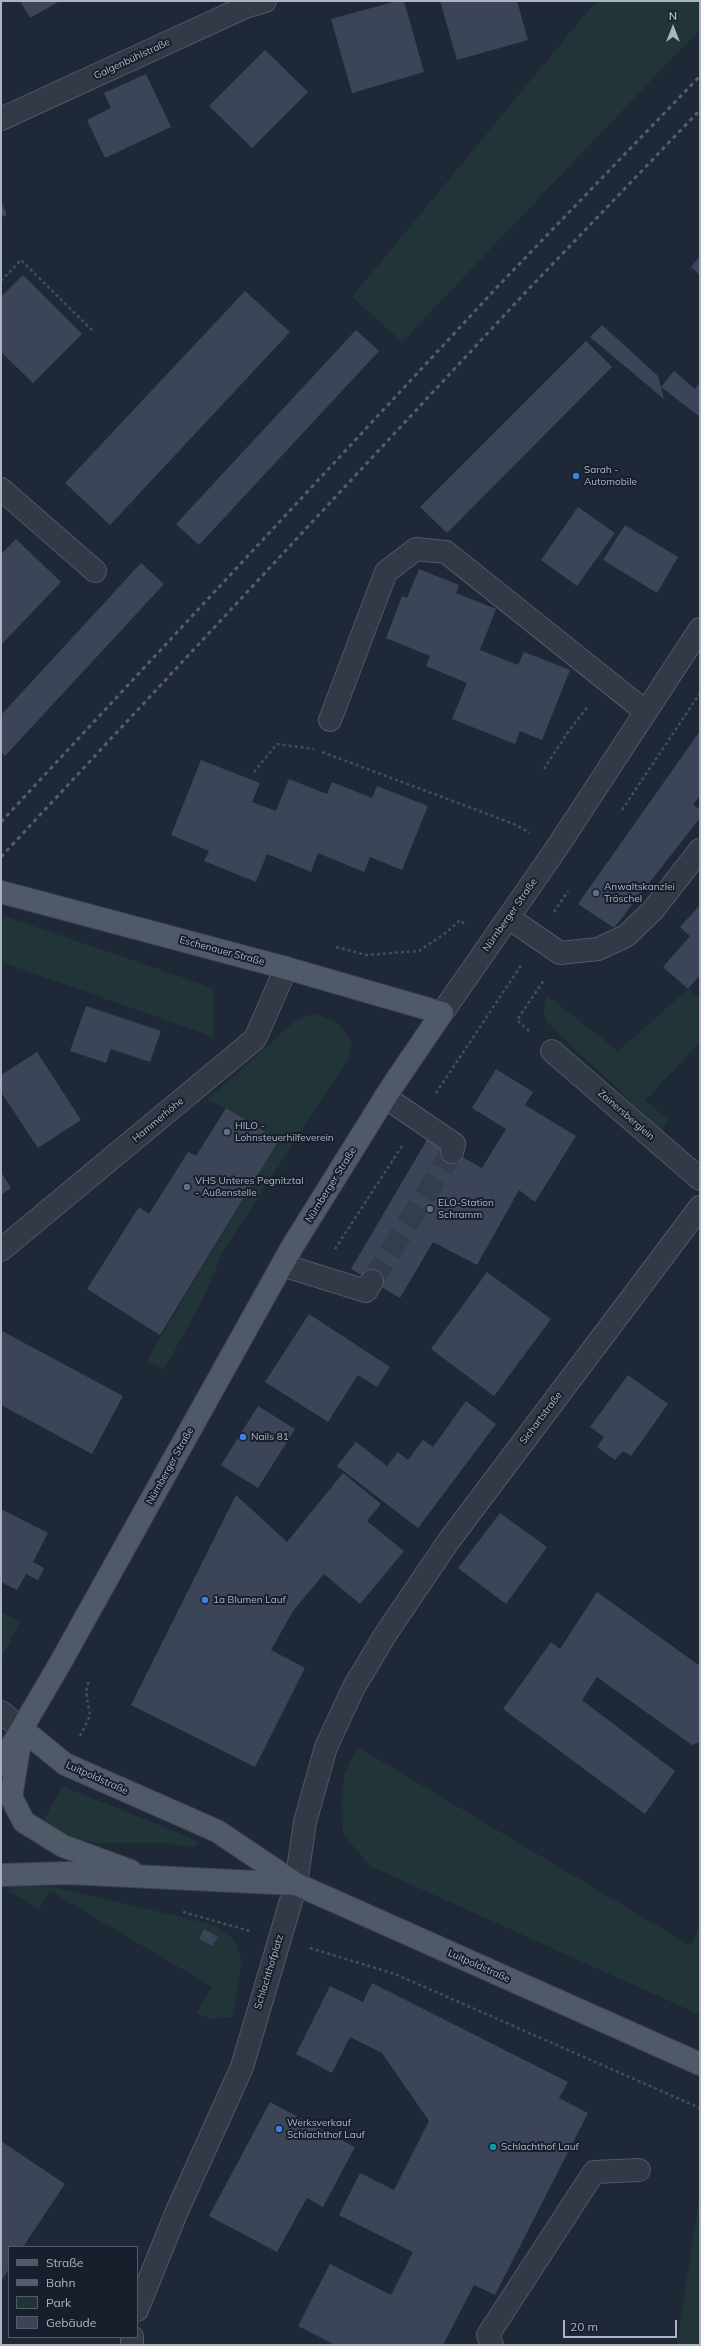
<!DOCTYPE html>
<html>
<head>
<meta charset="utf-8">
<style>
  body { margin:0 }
  #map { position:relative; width:701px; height:2346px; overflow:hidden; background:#1f2837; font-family:Mulish,sans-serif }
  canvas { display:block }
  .frame { position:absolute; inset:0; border:2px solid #acb4c4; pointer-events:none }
  .legend { position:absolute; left:8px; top:2246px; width:130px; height:92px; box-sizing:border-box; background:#181f2c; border:1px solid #535b69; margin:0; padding:5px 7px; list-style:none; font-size:12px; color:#acb4c4 }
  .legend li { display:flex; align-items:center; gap:8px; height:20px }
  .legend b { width:20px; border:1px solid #535b69 }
  .north { position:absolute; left:653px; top:8px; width:40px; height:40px; -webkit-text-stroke:3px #181f2c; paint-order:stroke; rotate:0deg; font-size:11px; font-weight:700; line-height:16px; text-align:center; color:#acb4c4 }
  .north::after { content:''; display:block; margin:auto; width:14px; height:18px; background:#acb4c4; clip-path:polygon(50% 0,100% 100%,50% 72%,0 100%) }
  .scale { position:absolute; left:563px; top:2320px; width:114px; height:18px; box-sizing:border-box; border:2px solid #acb4c4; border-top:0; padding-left:5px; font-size:12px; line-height:14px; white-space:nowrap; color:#acb4c4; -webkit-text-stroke:3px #181f2c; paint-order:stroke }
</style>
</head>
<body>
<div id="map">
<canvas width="701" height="2346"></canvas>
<div class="frame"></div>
<ul class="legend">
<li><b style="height:5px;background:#505968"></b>Straße</li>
<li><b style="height:5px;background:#545d6f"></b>Bahn</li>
<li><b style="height:11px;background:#213438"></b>Park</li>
<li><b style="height:11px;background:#3b4557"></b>Gebäude</li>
</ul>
<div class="north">N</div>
<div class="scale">20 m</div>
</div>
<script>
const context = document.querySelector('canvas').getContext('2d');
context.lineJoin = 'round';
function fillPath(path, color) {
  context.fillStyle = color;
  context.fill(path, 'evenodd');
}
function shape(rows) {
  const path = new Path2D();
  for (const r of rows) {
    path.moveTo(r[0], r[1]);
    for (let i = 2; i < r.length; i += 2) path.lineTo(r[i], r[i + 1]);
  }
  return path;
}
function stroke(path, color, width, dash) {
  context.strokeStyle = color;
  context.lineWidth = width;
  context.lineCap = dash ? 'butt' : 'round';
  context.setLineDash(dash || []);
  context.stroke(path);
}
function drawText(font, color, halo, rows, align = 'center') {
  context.font = font + ' Mulish,sans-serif';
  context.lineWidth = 4;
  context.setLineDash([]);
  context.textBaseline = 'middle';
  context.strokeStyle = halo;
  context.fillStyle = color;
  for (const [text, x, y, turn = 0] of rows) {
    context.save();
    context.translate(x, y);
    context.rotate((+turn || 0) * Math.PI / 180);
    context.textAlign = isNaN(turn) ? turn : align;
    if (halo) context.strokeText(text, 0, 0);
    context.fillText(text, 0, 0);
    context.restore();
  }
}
const green = shape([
  [596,1,700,1,700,29,402,342,352,297],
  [1,915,213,988,214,1037,1,962],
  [688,989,700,999,700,1042,645,1101,668,1119,662,1131,548,1023,543,1009,547,995,618,1051],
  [316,1014,337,1023,352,1041,348,1060,223,1251,205,1295,164,1370,147,1360,279,1140,226,1108,207,1100,294,1022,305,1016],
  [1,1612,20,1621,1,1660],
  [358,1747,691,1946,700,1924,700,2015,370,1866,343,1834,342,1804,344,1774],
  [62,1786,174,1831,200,1843,192,1848,170,1843,94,1843,70,1836,44,1820],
  [14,1886,54,1887,215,1925,234,1939,242,1960,233,2017,210,2019,196,2013,212,1987,50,1891,39,1909,8,1891],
  [700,2191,700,2345,677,2345]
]);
const building = shape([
  [20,1,60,1,30,18],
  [397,1,404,1,424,72,352,93,331,19],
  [440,1,517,1,528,40,457,60],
  [265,50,308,92,252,148,209,106],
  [146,74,171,127,105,158,87,120,111,108,104,93],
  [1,201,7,215,1,217],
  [700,256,700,275,691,267],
  [23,275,82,334,33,383,1,352,1,297],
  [245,291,290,332,110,525,65,483],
  [602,325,658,376,664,399,590,337],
  [356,330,379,351,199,545,176,524],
  [586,341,612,367,447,533,420,507],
  [674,371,695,389,700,382,700,417,661,387],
  [578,507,615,533,577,586,541,560],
  [625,525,678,557,657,593,603,560],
  [16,539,61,582,1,645,1,554],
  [141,563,164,584,5,756,1,752,1,715],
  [419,569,459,585,456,593,496,609,480,650,518,665,524,652,570,670,542,740,520,731,515,744,452,719,467,683,426,666,430,656,386,638,402,596,407,598],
  [700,731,700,795,693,805,700,809,700,818,614,928,578,904],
  [201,760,260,783,252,802,276,811,289,779,327,794,332,782,372,798,377,786,428,806,402,870,370,857,364,872,318,853,311,872,267,854,256,882,204,861,209,851,171,835],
  [700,905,700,975,688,989,663,967,690,936,680,927],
  [86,1006,161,1031,150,1062,111,1049,106,1063,70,1051],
  [37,1052,81,1120,38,1148,1,1092,1,1075],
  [496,1069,533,1092,525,1105,576,1136,535,1202,519,1190,477,1265,433,1242,400,1298,351,1269,428,1138,482,1168,506,1129,472,1108],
  [226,1108,279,1140,160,1335,87,1289,139,1207,149,1214,188,1152,196,1156],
  [1,1172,11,1188,1,1195],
  [487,1272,551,1319,494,1396,431,1349],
  [309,1314,390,1367,377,1387,358,1375,328,1422,265,1382],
  [2,1331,123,1396,92,1454,1,1405],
  [628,1375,668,1404,631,1456,623,1451,615,1460,597,1447,604,1437,590,1427],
  [466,1401,496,1424,418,1528,337,1466,356,1442,387,1466,398,1452,408,1460,423,1440,433,1447],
  [258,1406,295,1429,258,1488,221,1465],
  [343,1473,381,1504,367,1521,404,1551,360,1604,324,1574,293,1611,271,1650,305,1668,255,1767,131,1705,236,1495,287,1542],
  [1,1509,48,1533,33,1562,44,1568,38,1580,26,1574,17,1590,1,1582],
  [500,1513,547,1547,506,1604,458,1568],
  [597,1592,700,1666,700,1742,692,1745,597,1677,582,1700,675,1771,645,1814,503,1709,551,1642,560,1649],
  [204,1929,218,1937,212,1946,199,1939],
  [372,1983,568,2082,559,2098,588,2113,495,2295,474,2285,443,2345,335,2345,298,2326,330,2264,391,2295,413,2252,339,2215,360,2173,394,2190,429,2121,382,2053,350,2037,332,2073,296,2054,330,1986,363,2002],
  [270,2102,355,2147,323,2207,307,2198,277,2252,209,2216],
  [1,2141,65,2184,23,2247,9,2247,9,2269,1,2281]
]);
const minorTunnel = shape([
  [372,1281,452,1152]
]);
const path = shape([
  [1,281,21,260,94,332],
  [322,752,514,824,530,833],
  [544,769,568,732,589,705],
  [254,772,277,744,314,749],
  [622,810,700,693],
  [554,912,568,891],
  [336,947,366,955,419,951,447,932,460,920,466,925],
  [529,1031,517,1020,544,980],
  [436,1093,522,964],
  [335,1249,402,1146],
  [80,1736,90,1716,86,1692,89,1680],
  [183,1912,250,1931],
  [310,1948,395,1974,700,2108]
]);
const minor = shape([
  [1,119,245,7,265,1],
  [1,489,95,571],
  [330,720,386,572,416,549,446,552,645,711],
  [509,918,560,953,598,949,626,936,653,910,700,850],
  [442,1013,556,849,700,629],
  [552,1051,700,1179],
  [385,1097,454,1144,452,1152],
  [1,1250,255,1039,286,968],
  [282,1265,366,1291,372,1281],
  [1,1712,22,1729],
  [137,2310,177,2211,242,2067,296,1884,305,1822,326,1747,354,1687,387,1632,448,1542,700,1207],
  [132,2345,132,2337],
  [492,2345,488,2335,594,2172,639,2170]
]);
const major = shape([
  [1,892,286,968,442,1013,391,1088,292,1247,58,1667,1,1764],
  [22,1729,65,1764,217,1831,296,1884,700,2064],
  [20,1742,11,1797,24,1822,63,1846,131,1871],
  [1,1875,69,1873,296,1884]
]);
const rail = shape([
  [1,822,501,283,700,76],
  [1,857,524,294,700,110]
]);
const markers = [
  [576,476,4,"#3f7fe0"],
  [596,893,4,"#5c6f8a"],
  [227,1132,4,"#5c6f8a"],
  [187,1187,4,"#5c6f8a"],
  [430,1209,4,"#5c6f8a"],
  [243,1437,4,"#3f7fe0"],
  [205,1600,4,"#3f7fe0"],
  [279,2129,4,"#3f7fe0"],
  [493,2147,4,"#0f9aa8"]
];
const streetNames = [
  ["Galgenbühlstraße",132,59,-25],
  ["Nürnberger Straße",510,915,-55],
  ["Eschenauer Straße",222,951,15],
  ["Zainersberglein",626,1115,41],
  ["Hammerhöhe",158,1120,-40],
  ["Nürnberger Straße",331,1185,-58],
  ["Sichartstraße",541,1418,-53],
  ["Nürnberger Straße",170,1466,-61],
  ["Luitpoldstraße",97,1778,24],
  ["Luitpoldstraße",479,1966,24],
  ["Schlachthofplatz",269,1972,-73]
];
const poiNames = [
  ["Sarah -",584,470],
  ["Automobile",584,482],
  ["Anwaltskanzlei",604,887],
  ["Tröschel",604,899],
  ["HILO -",235,1126],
  ["Lohnsteuerhilfeverein",235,1138],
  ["VHS Unteres Pegnitztal",195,1181],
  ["- Außenstelle",195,1193],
  ["ELO-Station",438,1203],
  ["Schramm",438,1215],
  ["Nails 81",251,1437],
  ["1a Blumen Lauf",213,1600],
  ["Werksverkauf",287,2123],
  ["Schlachthof Lauf",287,2135],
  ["Schlachthof Lauf",501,2147]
];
fillPath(green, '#213438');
fillPath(building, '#3b4557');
stroke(minorTunnel, '#343d4c', 22, [22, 11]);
stroke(minor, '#505765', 24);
stroke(major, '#3c4351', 24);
stroke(path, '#3e5155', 2.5, [3, 3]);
stroke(minor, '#323a47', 22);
stroke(major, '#505968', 22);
stroke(rail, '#545d6f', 3, [4, 4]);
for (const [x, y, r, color] of markers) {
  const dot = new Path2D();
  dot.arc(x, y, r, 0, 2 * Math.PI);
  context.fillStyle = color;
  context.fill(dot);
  stroke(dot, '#181f2c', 1.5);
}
drawText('10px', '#acb4c4', '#181f2c', streetNames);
drawText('10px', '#acb4c4', '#181f2c', poiNames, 'left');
</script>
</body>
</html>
